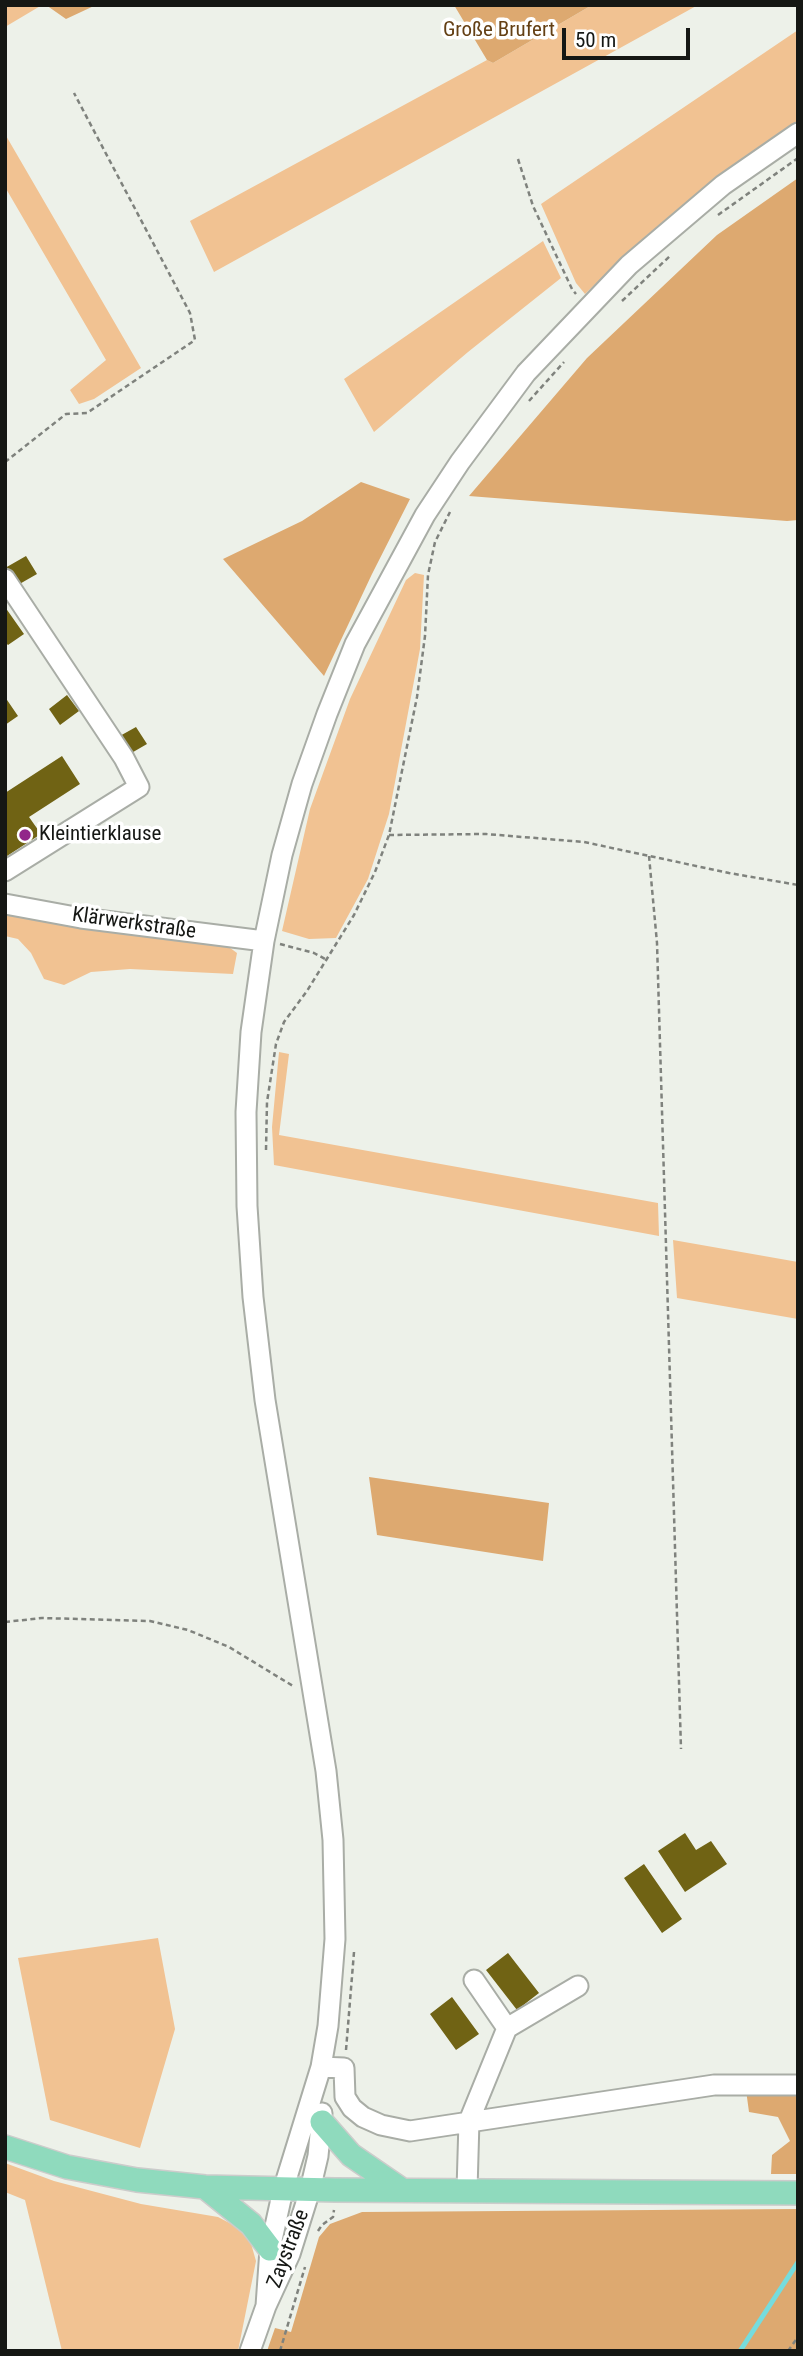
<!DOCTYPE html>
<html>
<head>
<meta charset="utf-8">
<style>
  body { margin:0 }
  #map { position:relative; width:803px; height:2356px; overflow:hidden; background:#edf1e9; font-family:"Roboto Condensed",sans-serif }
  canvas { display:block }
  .frame { position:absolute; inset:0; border:7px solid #151714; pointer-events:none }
  .scale { position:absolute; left:562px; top:28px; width:128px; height:32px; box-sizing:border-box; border:4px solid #151714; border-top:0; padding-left:9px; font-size:21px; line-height:24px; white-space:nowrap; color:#151714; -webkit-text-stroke:5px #fff; paint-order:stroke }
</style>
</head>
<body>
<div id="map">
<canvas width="803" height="2356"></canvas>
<div class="frame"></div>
<div class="scale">50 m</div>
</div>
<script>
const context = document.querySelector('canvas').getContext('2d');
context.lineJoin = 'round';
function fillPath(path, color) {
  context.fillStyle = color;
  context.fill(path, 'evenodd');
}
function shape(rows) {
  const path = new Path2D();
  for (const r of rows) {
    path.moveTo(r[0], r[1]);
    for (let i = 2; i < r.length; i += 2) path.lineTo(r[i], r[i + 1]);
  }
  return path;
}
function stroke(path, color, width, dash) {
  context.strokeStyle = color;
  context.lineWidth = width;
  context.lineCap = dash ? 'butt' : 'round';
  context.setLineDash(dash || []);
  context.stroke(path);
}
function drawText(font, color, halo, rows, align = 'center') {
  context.font = font + ' "Roboto Condensed",sans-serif';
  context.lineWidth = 7;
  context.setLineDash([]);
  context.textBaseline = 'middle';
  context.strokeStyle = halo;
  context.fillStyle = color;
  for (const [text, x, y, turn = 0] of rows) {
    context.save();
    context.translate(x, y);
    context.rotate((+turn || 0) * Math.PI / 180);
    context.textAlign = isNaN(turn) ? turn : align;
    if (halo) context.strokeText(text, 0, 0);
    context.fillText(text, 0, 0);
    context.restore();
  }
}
const green = shape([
  [5,5,42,5,5,27],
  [592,5,698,5,214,272,190,221,487,60,493,63],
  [798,30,798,121,720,176,646,236,585,294,576,283,541,204],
  [5,134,141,368,94,399,79,404,70,390,106,360,5,187],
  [543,241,561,278,468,352,374,432,344,379],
  [415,573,424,575,420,649,389,814,368,879,336,938,309,939,282,931,310,809,350,699,406,580],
  [5,913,21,917,222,942,237,953,233,974,130,969,91,972,64,985,44,979,31,953,18,939,5,936],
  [279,1052,289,1054,279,1135,658,1203,659,1236,274,1165,272,1127],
  [673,1240,798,1262,798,1319,677,1298],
  [158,1938,175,2029,140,2148,50,2120,18,1958],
  [5,2163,54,2181,141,2204,218,2217,239,2228,250,2240,256,2261,238,2351,62,2351,25,2200,5,2192]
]);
const forest = shape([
  [46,5,96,5,66,19],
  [454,5,592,5,493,63,487,60],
  [798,178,798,520,787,521,469,496,587,358,717,235],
  [361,482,410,499,372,574,324,676,223,559,302,521],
  [369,1477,549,1503,543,1561,377,1535],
  [798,2089,798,2174,771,2174,772,2155,790,2141,778,2117,749,2112,746,2090],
  [798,2209,798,2351,267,2351,275,2328,291,2332,319,2237,330,2224,362,2212]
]);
const stream = shape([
  [740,2351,798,2262]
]);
const building = shape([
  [26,556,37,574,16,586,5,568],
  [5,607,24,634,8,645,5,642],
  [67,695,79,711,60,725,49,709],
  [5,697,18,716,5,725],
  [136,727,147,744,128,755,118,737],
  [62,756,80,784,29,817,41,834,7,856,5,853,5,793],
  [685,1833,696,1850,711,1841,727,1864,685,1892,658,1851],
  [644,1864,682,1919,662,1933,624,1878],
  [508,1953,539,1993,517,2010,486,1970],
  [452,1997,479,2034,456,2050,430,2014]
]);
const path = shape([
  [518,159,533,206,572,289,576,294],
  [718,215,798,158],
  [622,301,670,256],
  [529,401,564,362],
  [5,462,66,414,87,413,195,340,190,313,74,93],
  [389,835,486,834,584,842,729,873,798,885],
  [649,856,657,943,681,1749],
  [280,944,314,953,327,960],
  [266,1150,267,1102,276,1044,284,1022,307,991,354,915,375,872,389,835,417,697,425,636,428,575,435,542,450,512],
  [5,1622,42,1618,150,1621,188,1630,229,1647,293,1686],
  [346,2050,354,1952],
  [318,2231,322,2225,333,2217,334,2210],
  [280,2351,305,2267],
  [788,2351,798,2337]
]);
const minor = shape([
  [5,579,124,758,139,787,5,871],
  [5,904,81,918,264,941],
  [474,1980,507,2028],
  [321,2067,344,2068,345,2097,352,2108,363,2117,381,2125,410,2131,714,2085,798,2085],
  [467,2190,469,2121,507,2028,578,1986],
  [266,2306,270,2249,283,2190,321,2067,328,2026,335,1939,333,1840,326,1771,265,1400,253,1297,247,1206,246,1112,251,1032,264,941,282,855,302,784,327,714,355,644,425,515,460,462,526,373,629,265,723,185,798,133],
  [250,2351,266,2306,290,2254,310,2190,318,2156,322,2113]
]);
const major = shape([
  [322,2122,351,2155,402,2190],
  [5,2147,67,2167,137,2180,205,2187,335,2190,798,2193],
  [205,2187,251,2224,270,2249]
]);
const markers = [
  [25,835,7,"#92278a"]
];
const parkNames = [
  ["Große Brufert",499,31]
];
const poiNames = [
  ["Kleintierklause",39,835]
];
const streetNames = [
  ["Klärwerkstraße",134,924,8],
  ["Zaystraße",289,2249,-69]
];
fillPath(green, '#f1c292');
fillPath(forest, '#dda970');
stroke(stream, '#76dcdd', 5);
fillPath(building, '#706314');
stroke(minor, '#a9ada6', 23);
stroke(major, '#cccccb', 26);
stroke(path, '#7f827d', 2.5, [5, 3.5]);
stroke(minor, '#fff', 19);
stroke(major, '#8fdabd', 23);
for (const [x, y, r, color] of markers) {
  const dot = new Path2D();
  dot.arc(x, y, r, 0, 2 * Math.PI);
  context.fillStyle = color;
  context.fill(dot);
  stroke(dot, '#fff', 2.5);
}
drawText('21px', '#644015', '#fff', parkNames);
drawText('21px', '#151714', '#fff', poiNames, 'left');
drawText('21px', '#151714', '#fff', streetNames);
</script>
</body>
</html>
